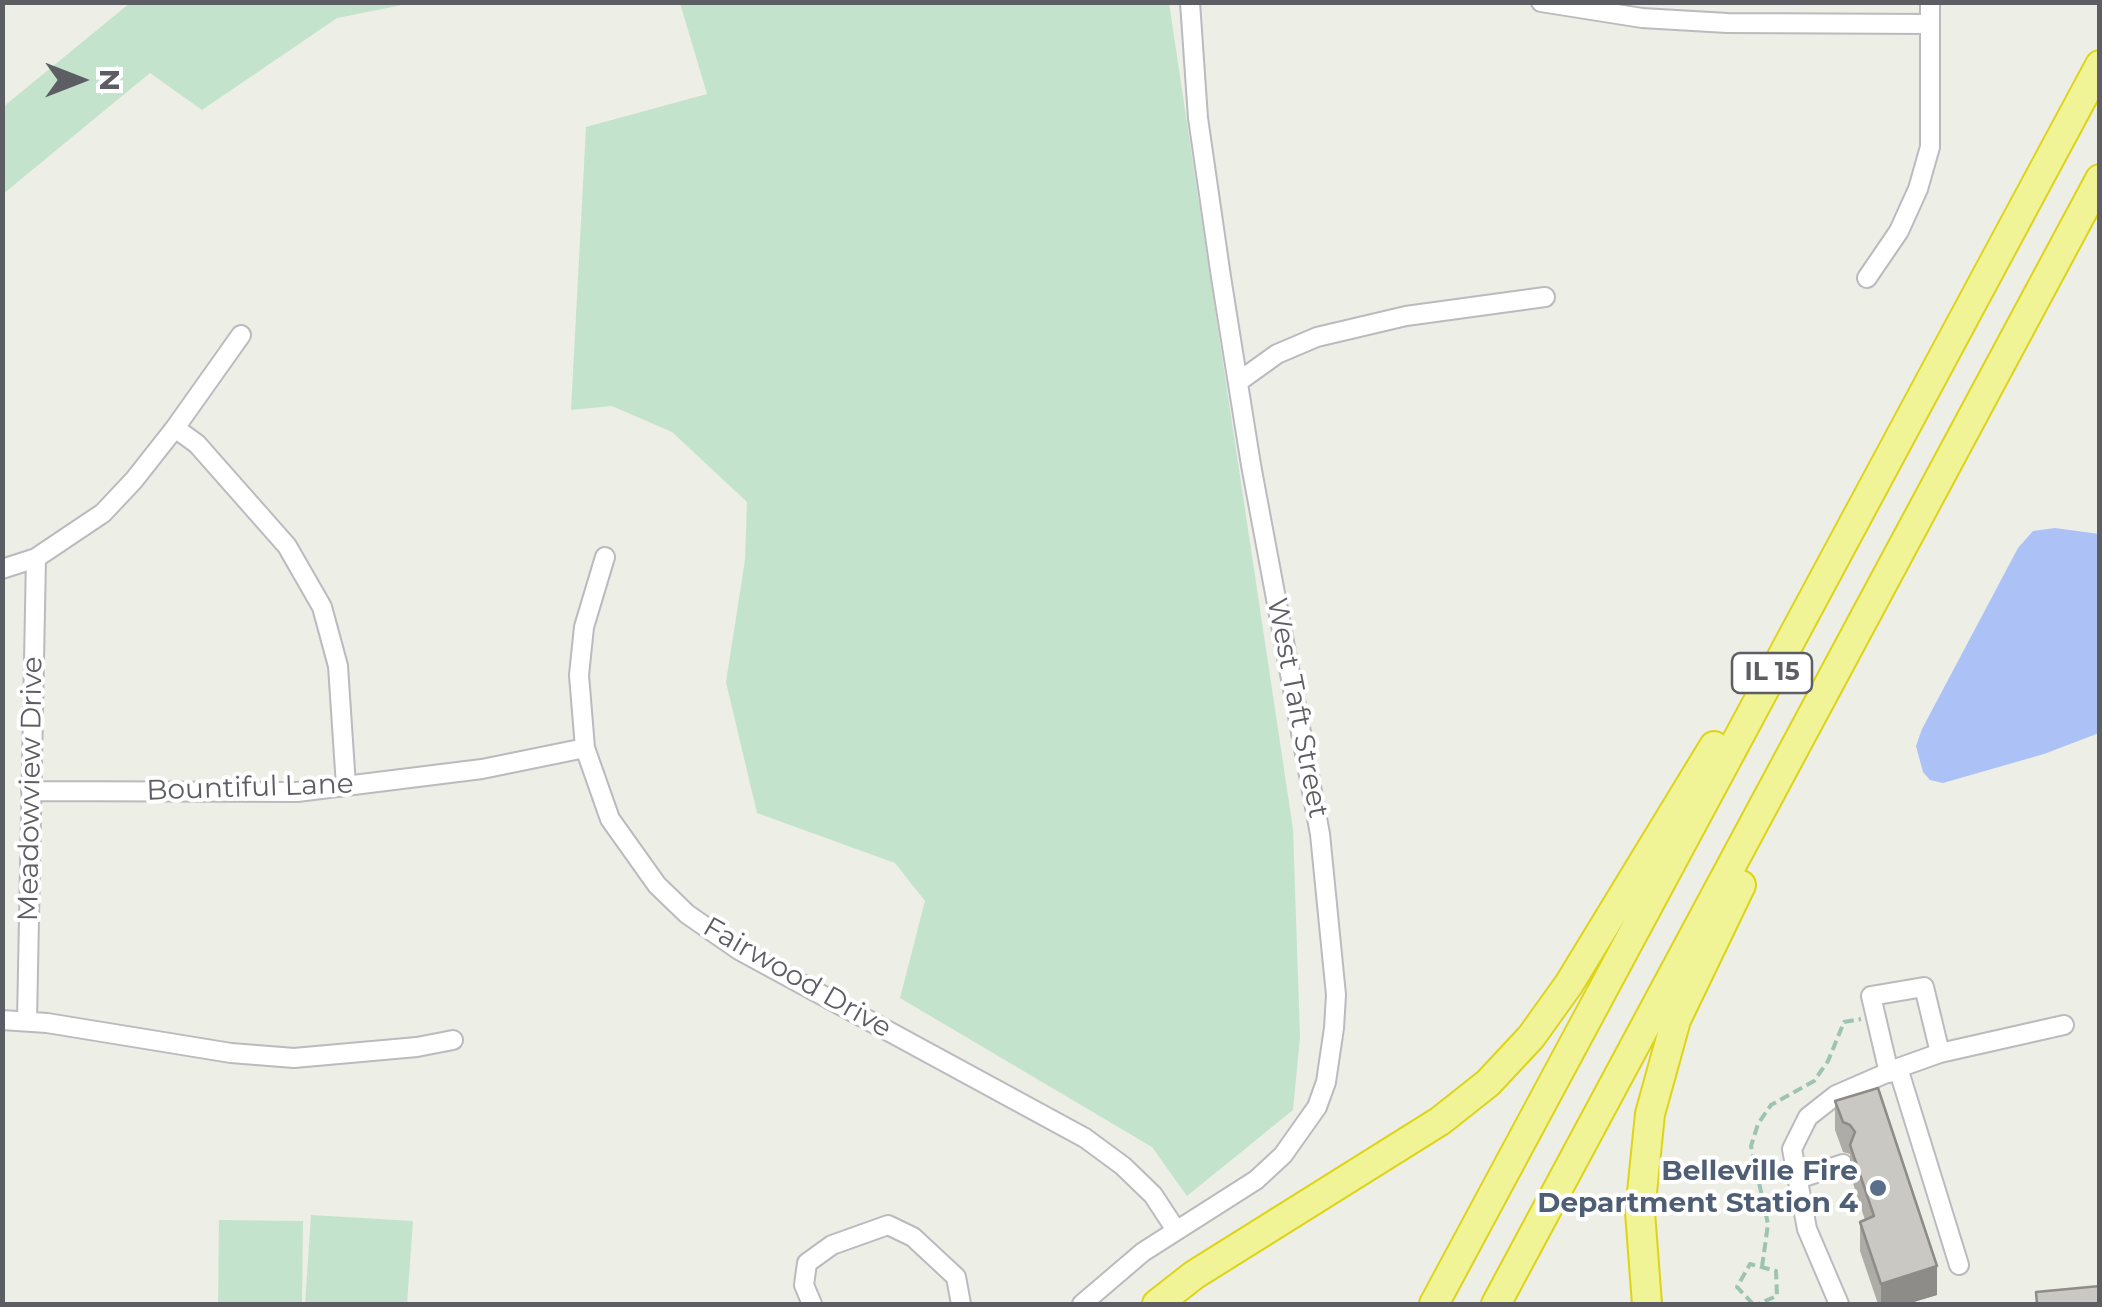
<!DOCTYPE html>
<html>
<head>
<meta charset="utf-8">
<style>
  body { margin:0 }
  #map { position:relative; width:2102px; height:1307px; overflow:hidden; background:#edeee5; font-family:Montserrat,sans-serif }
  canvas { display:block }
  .frame { position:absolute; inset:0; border:5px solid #5d5e64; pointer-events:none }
  .north { position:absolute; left:30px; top:30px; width:100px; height:100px; -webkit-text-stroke:8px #fff; paint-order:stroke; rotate:90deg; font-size:28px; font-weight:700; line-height:40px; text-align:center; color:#5d5e64 }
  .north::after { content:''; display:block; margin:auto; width:35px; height:45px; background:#5d5e64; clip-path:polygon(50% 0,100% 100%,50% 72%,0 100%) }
</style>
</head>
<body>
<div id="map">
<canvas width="2102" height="1307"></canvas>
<div class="frame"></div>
<div class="north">N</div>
</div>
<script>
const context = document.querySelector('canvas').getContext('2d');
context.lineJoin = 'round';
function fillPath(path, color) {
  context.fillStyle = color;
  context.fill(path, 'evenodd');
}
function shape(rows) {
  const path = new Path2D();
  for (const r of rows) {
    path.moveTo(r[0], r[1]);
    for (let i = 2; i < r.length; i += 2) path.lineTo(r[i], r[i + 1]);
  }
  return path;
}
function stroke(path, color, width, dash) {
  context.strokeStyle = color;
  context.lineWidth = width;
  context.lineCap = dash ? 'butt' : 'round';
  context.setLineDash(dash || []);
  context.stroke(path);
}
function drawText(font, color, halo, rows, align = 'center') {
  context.font = font + ' Montserrat,sans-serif';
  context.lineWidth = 8;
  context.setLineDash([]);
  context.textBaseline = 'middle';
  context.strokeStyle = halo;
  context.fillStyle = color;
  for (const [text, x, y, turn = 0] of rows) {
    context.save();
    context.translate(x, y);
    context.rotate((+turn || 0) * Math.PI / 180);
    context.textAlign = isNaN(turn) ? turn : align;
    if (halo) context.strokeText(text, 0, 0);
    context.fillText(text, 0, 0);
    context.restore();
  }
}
const green = shape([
  [130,3,130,2,412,3,337,18,202,110,150,73,3,194,3,107],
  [680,3,1169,3,1293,829,1300,1037,1293,1110,1187,1196,1152,1147,900,998,925,901,895,863,757,813,726,682,745,560,747,502,672,432,612,406,571,410,586,127,707,94],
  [311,1215,413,1221,407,1304,305,1304],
  [219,1220,303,1221,302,1304,218,1304]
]);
const water = shape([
  [2055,528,2099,534,2099,733,2044,754,1943,783,1930,780,1923,772,1916,746,1922,729,2018,548,2033,531]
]);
const path = shape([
  [1762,1267,1768,1224,1751,1146,1758,1124,1771,1105,1814,1081,1828,1061,1844,1022,1861,1019],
  [1753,1304,1737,1287,1750,1264,1776,1271,1777,1296,1758,1304]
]);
const minor = shape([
  [1541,2,1642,18,1727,23,1930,24],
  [1867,278,1899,231,1918,189,1930,147,1930,2],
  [1238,382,1277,354,1317,337,1406,316,1545,297],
  [175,428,197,444,287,546,322,607,338,666,346,786],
  [605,557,584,627,579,675,585,748,610,819,657,885,687,914,739,950,1085,1138,1123,1166,1153,1195,1176,1230],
  [2,569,36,558,103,513,134,480,175,428,241,335],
  [31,791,297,792,482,769,585,748],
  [2,1020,47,1023,231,1053,294,1058,417,1047,453,1040],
  [27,1021,36,558],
  [1898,1068,1940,1053,2064,1025],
  [1889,1073,1871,996,1924,987,1940,1053],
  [1798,1179,1843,1164],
  [812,1304,804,1285,807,1263,832,1245,888,1225,913,1237,956,1277,961,1304],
  [1082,1304,1143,1252,1256,1180,1283,1155,1317,1107,1326,1082,1334,1028,1336,995,1320,834,1251,465,1221,277,1198,118,1190,2],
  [1839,1304,1807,1229,1792,1149,1808,1117,1836,1095,1898,1068,1959,1265]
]);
const highway = shape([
  [1157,1304,1194,1275,1440,1121,1488,1083,1531,1037,1569,984,1714,746],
  [1434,1304,2100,65],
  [1496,1304,2100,179],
  [1647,1304,1640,1212,1650,1114,1676,1020,1741,885]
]);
const wall = shape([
  [1878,1088,1937,1295,1907,1304,1878,1304,1860,1251,1860,1222,1865,1220,1850,1174,1850,1154,1843,1152,1835,1130,1835,1101]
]);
const shadedWall = shape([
  [1937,1266,1937,1295,1907,1304,1881,1304,1881,1284]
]);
const building = shape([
  [1878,1088,1937,1266,1881,1284,1860,1222,1874,1216,1850,1145,1855,1132,1850,1125,1843,1122,1835,1101,1878,1088],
  [2100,1286,2100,1304,2037,1304,2036,1292,2100,1286]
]);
const markers = [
  [1878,1188,10,"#5c6f8a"]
];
const shields = [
  [1772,673,80]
];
const shieldNames = [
  ["IL 15",1772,673]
];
const streetNames = [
  ["West Taft Street",1297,708,79],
  ["Bountiful Lane",250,788,-2],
  ["Meadowview Drive",31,789,-89],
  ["Fairwood Drive",797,978,30]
];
const serviceNames = [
  ["Belleville Fire",1858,1172],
  ["Department Station 4",1858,1204]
];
fillPath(green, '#c4e3cc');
fillPath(water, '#acc2f7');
stroke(minor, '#bababf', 22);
stroke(highway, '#ddd416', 32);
stroke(path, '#9ec3b2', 4, [10, 5]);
stroke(minor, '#fff', 18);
stroke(highway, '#f1f397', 28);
fillPath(wall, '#adaca7');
fillPath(shadedWall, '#8d8c88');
fillPath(building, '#c9c8c2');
stroke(building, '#8d8c88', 2.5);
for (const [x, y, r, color] of markers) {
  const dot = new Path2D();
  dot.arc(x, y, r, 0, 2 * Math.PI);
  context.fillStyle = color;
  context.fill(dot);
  stroke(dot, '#fff', 4);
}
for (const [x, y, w] of shields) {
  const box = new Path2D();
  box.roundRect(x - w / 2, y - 20, w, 40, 8);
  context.fillStyle = '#fff';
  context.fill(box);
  stroke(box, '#5d5e64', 2.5);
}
drawText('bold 25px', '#5d5e64', null, shieldNames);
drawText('28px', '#5d5e64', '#fff', streetNames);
drawText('bold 28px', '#4e5e75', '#fff', serviceNames, 'right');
</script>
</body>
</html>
